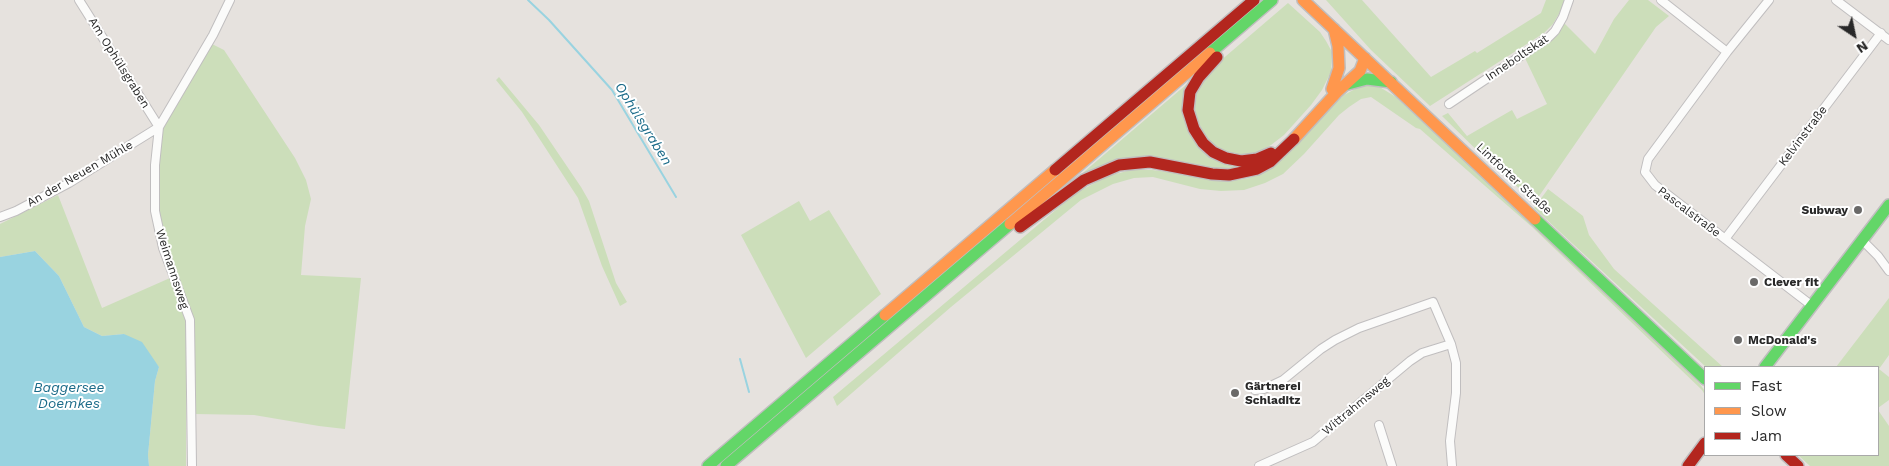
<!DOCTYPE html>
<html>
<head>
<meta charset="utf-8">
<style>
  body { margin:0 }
  #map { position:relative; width:1889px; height:466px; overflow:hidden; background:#e6e2de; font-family:"Work Sans",sans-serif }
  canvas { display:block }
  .legend { position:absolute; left:1704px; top:366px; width:175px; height:90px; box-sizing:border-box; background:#fff; border:1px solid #a9a9a9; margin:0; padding:6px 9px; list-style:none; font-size:15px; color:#282828 }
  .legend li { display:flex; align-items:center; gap:10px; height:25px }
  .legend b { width:25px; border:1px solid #a9a9a9 }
  .north { position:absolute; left:1829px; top:10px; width:50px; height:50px; -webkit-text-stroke:4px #fff; paint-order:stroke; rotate:146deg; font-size:14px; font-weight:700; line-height:20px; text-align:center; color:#282828 }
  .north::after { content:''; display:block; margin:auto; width:18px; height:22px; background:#282828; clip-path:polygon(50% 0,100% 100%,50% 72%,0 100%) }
</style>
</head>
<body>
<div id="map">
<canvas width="1889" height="466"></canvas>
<ul class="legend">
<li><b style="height:6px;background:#63d668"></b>Fast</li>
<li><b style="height:6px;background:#ff974d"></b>Slow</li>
<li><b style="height:6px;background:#b3261e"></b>Jam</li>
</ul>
<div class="north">N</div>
</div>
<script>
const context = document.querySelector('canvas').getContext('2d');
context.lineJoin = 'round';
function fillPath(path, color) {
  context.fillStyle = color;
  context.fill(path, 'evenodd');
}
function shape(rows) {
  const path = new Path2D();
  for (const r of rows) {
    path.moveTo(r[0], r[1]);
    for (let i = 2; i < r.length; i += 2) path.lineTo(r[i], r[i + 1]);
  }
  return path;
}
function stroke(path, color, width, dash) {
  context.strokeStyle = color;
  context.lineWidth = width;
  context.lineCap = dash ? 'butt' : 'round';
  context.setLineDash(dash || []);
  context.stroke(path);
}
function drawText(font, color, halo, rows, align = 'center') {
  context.font = font + ' "Work Sans",sans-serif';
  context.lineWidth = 4;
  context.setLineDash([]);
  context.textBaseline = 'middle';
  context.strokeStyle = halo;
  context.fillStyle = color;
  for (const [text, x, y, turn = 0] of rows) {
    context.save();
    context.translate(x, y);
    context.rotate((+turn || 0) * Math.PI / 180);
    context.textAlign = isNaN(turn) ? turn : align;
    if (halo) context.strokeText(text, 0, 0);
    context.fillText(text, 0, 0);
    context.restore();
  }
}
const green = shape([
  [1326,0,1362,0,1431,77,1475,51,1477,53,1541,13,1546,0,1565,0,1564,5,1553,24,1544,33,1430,106,1371,50],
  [1629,0,1648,0,1669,16,1656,27,1535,202,1492,165,1442,116,1448,113,1467,136,1512,110,1517,119,1547,104,1524,56,1551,39,1559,32,1564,23,1595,54,1614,19],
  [1288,3,1320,32,1326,41,1332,52,1331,72,1322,90,1311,105,1284,135,1271,145,1256,153,1242,156,1228,154,1206,140,1194,111,1196,95,1203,80,1219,62],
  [212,44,224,50,295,158,306,180,311,199,305,226,301,275,361,278,345,429,319,426,254,415,194,414,193,320,171,281,186,322,186,466,149,466,148,455,155,381,159,367,124,334,102,336,84,327,59,276,35,251,0,257,0,224,58,195,102,308,170,278,153,216,161,128],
  [499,77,539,125,581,187,589,201,616,283,627,302,620,306,602,266,578,198,522,112,496,80],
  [1194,78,1190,131,1241,164,1242,171,1165,162,1078,177],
  [1370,85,1378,86,1396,97,1575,263,1699,383,1705,391,1705,395,1702,390,1532,227,1420,129,1416,128,1371,97,1361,99,1349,107,1339,115,1304,154,1283,174,1265,183,1244,190,1221,191,1200,189,1153,177,1134,178,1113,184,1081,200,951,307,837,406,833,397,1076,193,1108,176,1131,170,1152,170,1238,180,1249,178,1260,174,1344,95,1357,88],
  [1548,189,1583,216,1589,235,1614,269,1723,367,1706,367,1534,208],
  [799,201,810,221,829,210,881,294,806,358,741,235],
  [1889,298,1889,355,1879,369,1889,377,1889,400,1878,408,1878,367,1836,367],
  [1878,410,1889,426,1889,466,1810,466,1798,455,1878,455]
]);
const water = shape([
  [35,251,59,276,84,327,102,336,124,334,142,342,159,367,155,381,148,455,149,466,0,466,0,257]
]);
const stream = shape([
  [528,0,549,20,612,90,676,197],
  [740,359,749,392]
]);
const street = shape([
  [1661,0,1727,52],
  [1769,0,1727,52,1648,159,1645,172,1655,185,1811,305],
  [1836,0,1889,40],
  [1449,104,1549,37,1555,31,1563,17,1569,0],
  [0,217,16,211,69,183,159,127,79,0],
  [1725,239,1881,33],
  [1862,240,1878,256,1889,271],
  [1255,390,1264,389,1283,380,1321,349,1335,340,1359,328,1433,302,1451,344,1456,363,1456,393,1450,441,1452,466],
  [1379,425,1392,466],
  [192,466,190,320,163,248,155,211,155,165,159,127,213,35,230,0],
  [1259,466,1313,442,1410,361,1422,353,1451,344]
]);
const fast = shape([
  [1210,53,1272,0],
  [1348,84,1367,79,1391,82],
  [1535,219,1705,379],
  [1765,367,1889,205],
  [708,466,885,315],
  [726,466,1010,224]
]);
const slow = shape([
  [1303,0,1535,219],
  [1332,89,1339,68,1338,46,1334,29],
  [1294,139,1337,92,1360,71,1365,58],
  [1010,224,1210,53],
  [885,315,1055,170]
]);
const jam = shape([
  [1217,57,1199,77,1190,92,1188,110,1194,129,1203,143,1213,152,1226,158,1241,161,1257,159,1271,153],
  [1055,170,1254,0],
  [1020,227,1084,180,1119,165,1150,162,1212,174,1229,175,1257,169,1270,162,1294,139],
  [1786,455,1798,466],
  [1688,466,1705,443]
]);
const markers = [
  [1858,210,5,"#6a6968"],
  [1754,282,5,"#6a6968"],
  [1738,340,5,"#6a6968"],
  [1235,393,5,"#6a6968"]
];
const streetNames = [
  ["Inneboltskat",1517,58,-34],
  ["Am Ophülsgraben",119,63,58],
  ["Kelvinstraße",1803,136,-53],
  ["An der Neuen Mühle",80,174,-30],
  ["Lintforter Straße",1514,179,43],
  ["Pascalstraße",1689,212,37],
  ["Weimannsweg",172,269,72],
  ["Wittrahmsweg",1356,406,-40]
];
const poiNames = [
  ["Subway",1848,210,"right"],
  ["Clever fit",1764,282],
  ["McDonald's",1748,340],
  ["Gärtnerei",1245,386],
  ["Schladitz",1245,400]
];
const waterNames = [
  ["Ophülsgraben",643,124,58],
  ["Baggersee",69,388],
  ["Doemkes",69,404]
];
fillPath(green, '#ccdeba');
fillPath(water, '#99d3e0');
stroke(stream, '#99d3e0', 2);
stroke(street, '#c0bebf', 10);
stroke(fast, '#c0bebf', 14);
stroke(slow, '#c0bebf', 14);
stroke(jam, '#c0bebf', 14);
stroke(street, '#fbfbfa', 8);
stroke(fast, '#63d668', 11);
stroke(slow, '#ff974d', 11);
stroke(jam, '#b3261e', 11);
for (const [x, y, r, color] of markers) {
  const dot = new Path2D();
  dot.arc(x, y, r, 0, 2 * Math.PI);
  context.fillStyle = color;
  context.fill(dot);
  stroke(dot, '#fff', 2);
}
drawText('12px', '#282828', '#fff', streetNames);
drawText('bold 12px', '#282828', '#fff', poiNames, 'left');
drawText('italic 14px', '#1b6b89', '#fff', waterNames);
</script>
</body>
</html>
